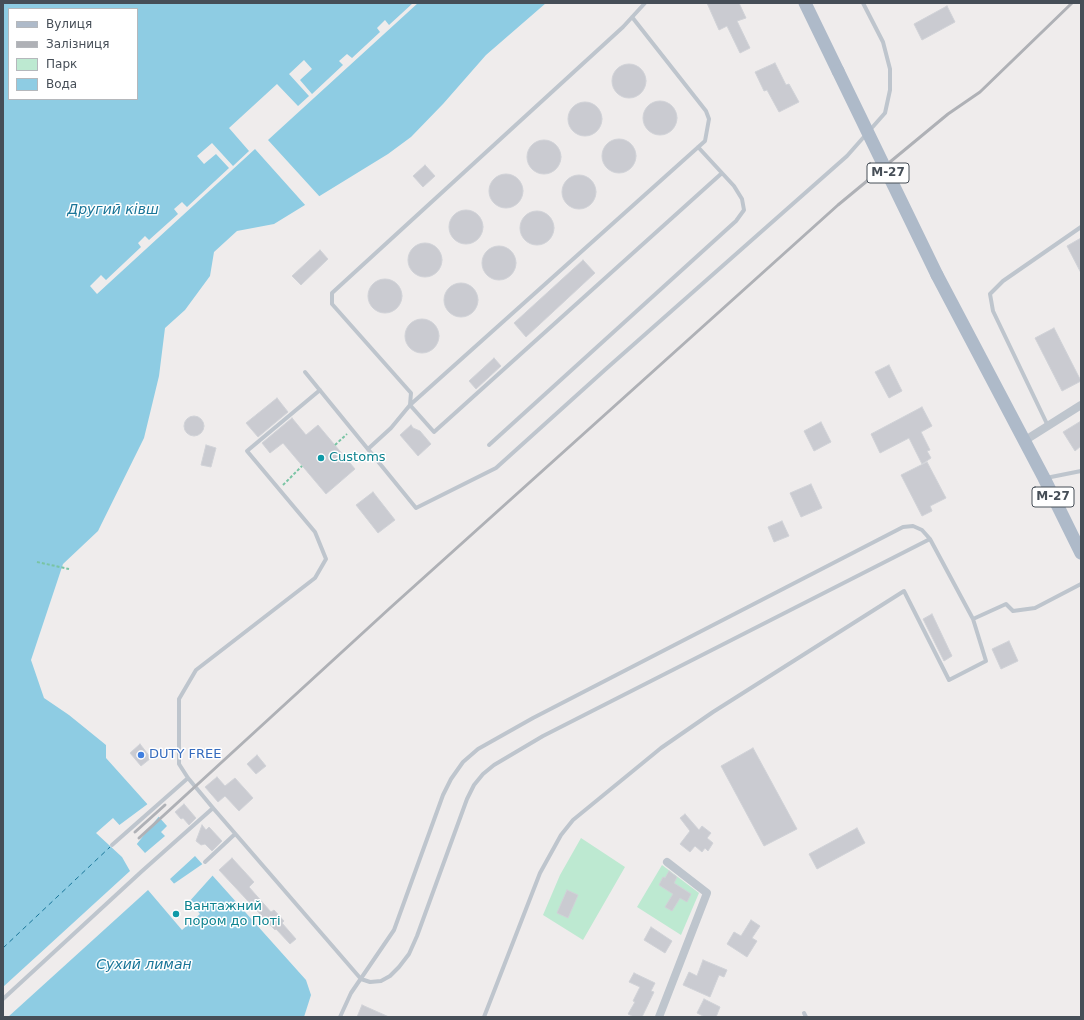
<!DOCTYPE html>
<html>
<head>
<meta charset="utf-8">
<style>
  body { margin:0 }
  #map { position:relative; width:1084px; height:1020px; overflow:hidden; background:#efecec; font-family:"DejaVu Sans",sans-serif }
  canvas { display:block }
  .frame { position:absolute; inset:0; border:4px solid #464e57; pointer-events:none }
  .legend { position:absolute; left:8px; top:8px; width:130px; height:92px; box-sizing:border-box; background:#fff; border:1px solid #b5b8bc; margin:0; padding:5px 7px; list-style:none; font-size:12px; color:#464e57 }
  .legend li { display:flex; align-items:center; gap:8px; height:20px }
  .legend b { width:20px; border:1px solid #b5b8bc }
</style>
</head>
<body>
<div id="map">
<canvas width="1084" height="1020"></canvas>
<div class="frame"></div>
<ul class="legend">
<li><b style="height:5px;background:#aebac9"></b>Вулиця</li>
<li><b style="height:5px;background:#afb1b6"></b>Залізниця</li>
<li><b style="height:11px;background:#bde9d1"></b>Парк</li>
<li><b style="height:11px;background:#8ecce3"></b>Вода</li>
</ul>
</div>
<script>
const context = document.querySelector('canvas').getContext('2d');
context.lineJoin = 'round';
function fillPath(path, color) {
  context.fillStyle = color;
  context.fill(path, 'evenodd');
}
function shape(rows) {
  const path = new Path2D();
  for (const r of rows) {
    if (r.length === 3) {
      path.moveTo(r[0] + r[2], r[1]);
      path.arc(r[0], r[1], r[2], 0, 2 * Math.PI);
      continue;
    }
    path.moveTo(r[0], r[1]);
    for (let i = 2; i < r.length; i += 2) path.lineTo(r[i], r[i + 1]);
  }
  return path;
}
function stroke(path, color, width, dash) {
  context.strokeStyle = color;
  context.lineWidth = width;
  context.lineCap = dash ? 'butt' : 'round';
  context.setLineDash(dash || []);
  context.stroke(path);
}
function drawText(font, color, halo, rows, align = 'center') {
  context.font = font + ' "DejaVu Sans",sans-serif';
  context.lineWidth = 3;
  context.setLineDash([]);
  context.textBaseline = 'middle';
  context.strokeStyle = halo;
  context.fillStyle = color;
  for (const [text, x, y, turn = 0] of rows) {
    context.save();
    context.translate(x, y);
    context.rotate((+turn || 0) * Math.PI / 180);
    context.textAlign = isNaN(turn) ? turn : align;
    if (halo) context.strokeText(text, 0, 0);
    context.fillText(text, 0, 0);
    context.restore();
  }
}
const green = shape([
  [581,838,625,867,583,940,543,915,560,875],
  [662,865,699,893,681,935,637,907]
]);
const water = shape([
  [3,3,546,3,486,55,443,104,411,137,388,154,274,224,237,231,214,252,210,276,185,310,165,328,159,376,144,438,98,531,63,564,31,660,44,698,69,715,106,745,106,758,167,826,161,832,165,836,145,853,113,818,96,833,122,857,130,871,3,987],
  [9,9,137,9,137,99,9,99],
  [195,856,306,980,311,995,304,1017,8,1017,148,890,182,930,200,914,170,879]
]);
const pier = shape([
  [413,3,418,3,268,140,320,197,306,206,255,149,97,294,90,286,101,275,106,280,141,247,138,243,145,236,149,240,178,214,174,209,182,202,187,207,229,168,216,154,204,164,197,156,212,143,233,166,249,151,229,128,277,84,298,106,309,96,289,74,304,60,312,69,300,80,312,94,343,65,339,61,347,54,352,58,380,32,377,28,385,20,389,25],
  [149,803,160,815,136,845,118,826],
  [204,863,214,874,188,903,172,885]
]);
const ferry = shape([
  [3,948,110,847]
]);
const building = shape([
  [707,3,739,3,746,18,737,21,750,48,740,53,727,26,719,30,707,3],
  [947,6,955,22,922,40,914,24,947,6],
  [775,63,786,85,789,84,799,102,779,112,767,90,764,91,755,72,775,63],
  [629,81,17],
  [660,118,17],
  [585,119,17],
  [619,156,17],
  [544,157,17],
  [425,165,435,176,423,187,413,176,425,165],
  [506,191,17],
  [579,192,17],
  [466,227,17],
  [537,228,17],
  [1081,238,1081,273,1067,246,1081,238],
  [425,260,17],
  [499,263,17],
  [320,250,328,259,301,285,292,276,320,250],
  [583,260,595,273,526,337,514,323,583,260],
  [385,296,17],
  [461,300,17],
  [422,336,17],
  [1054,328,1081,381,1062,391,1035,338,1054,328],
  [494,358,501,366,476,389,469,381,494,358],
  [889,365,902,391,889,398,875,372,889,365],
  [277,398,288,412,258,437,246,423,277,398],
  [922,407,932,426,921,432,930,450,927,451,931,458,922,464,909,438,880,453,871,434,922,407],
  [194,426,10],
  [292,418,306,435,318,425,355,469,326,494,283,443,270,453,262,443,292,418],
  [1081,421,1081,446,1075,451,1063,432,1081,421],
  [821,422,831,442,814,451,804,431,821,422],
  [411,425,413,428,420,431,431,444,418,456,400,435,411,425],
  [206,445,216,448,211,467,201,465,206,445],
  [927,462,946,498,930,506,932,511,922,516,901,475,927,462],
  [811,484,822,508,801,517,790,493,811,484],
  [373,492,395,520,378,533,356,505,373,492],
  [782,521,789,536,774,542,768,527,782,521],
  [932,614,952,656,944,661,923,619,932,614],
  [1009,641,1018,661,1001,669,992,649,1009,641],
  [140,744,151,758,141,766,130,753,140,744],
  [753,748,797,829,764,846,721,766,753,748],
  [257,755,266,766,256,774,247,764,257,755],
  [217,777,225,786,235,778,253,798,239,811,225,796,218,802,205,787,217,777],
  [184,804,196,818,189,825,183,818,181,819,175,812,184,804],
  [685,814,699,830,702,826,711,833,707,838,713,843,708,851,705,848,702,852,695,846,690,852,680,844,690,831,680,818,685,814],
  [202,825,206,830,209,827,222,841,212,851,205,844,201,845,196,841,202,825],
  [857,828,865,843,817,869,809,854,857,828],
  [232,858,254,882,249,887,271,912,274,910,284,921,282,923,296,939,290,944,276,929,275,930,219,870,232,858],
  [669,871,677,877,674,883,691,894,687,902,680,898,672,911,665,907,673,894,659,885,663,877,665,878,669,871],
  [567,890,578,895,568,918,557,913,567,890],
  [751,920,760,926,752,938,757,941,747,957,727,944,734,932,741,936,751,920],
  [651,927,672,941,665,953,644,940,651,927],
  [703,960,727,970,724,977,719,975,710,997,683,985,689,972,697,976,703,960],
  [634,973,655,983,651,991,654,992,642,1017,634,1017,628,1014,635,1002,633,1001,640,987,629,982,634,973],
  [704,999,720,1007,716,1017,705,1017,697,1013,704,999],
  [362,1005,389,1017,357,1017,362,1005]
]);
const path = shape([
  [335,445,347,434],
  [283,485,302,466],
  [37,562,69,569]
]);
const service = shape([
  [632,17,706,111,709,119,705,141,410,405,434,432,722,173],
  [305,372,416,508,496,468,607,368,847,156,885,113,890,90,890,69,883,42,863,3],
  [320,390,247,451,315,532,326,559,315,578,196,670,179,699,179,764,188,778,213,808,361,979,370,982,381,981,390,976,399,967,409,954,417,936,467,799,474,785,483,774,494,765,543,736,930,539],
  [1048,426,993,311,990,294,1003,281,1081,227],
  [489,445,736,221,744,210,742,199,734,186,698,147],
  [368,449,391,428,410,405,411,393,332,304,332,293,623,27,645,3],
  [1046,478,1081,471],
  [973,619,1006,604,1013,611,1035,608,1081,584],
  [112,845,188,778],
  [205,862,235,834],
  [3,999,141,872,213,808],
  [804,1013,806,1017],
  [340,1017,351,993,394,930,443,795,451,779,463,762,478,749,533,718,903,527,913,526,922,530,930,539,973,619,986,661,949,680,904,591,713,712,661,748,573,820,561,835,540,873,484,1017]
]);
const minor = shape([
  [1024,441,1081,405],
  [659,1017,707,893,667,862]
]);
const primary = shape([
  [805,3,838,71],
  [937,275,1044,478,1081,553]
]);
const rail = shape([
  [135,832,165,805],
  [139,838,390,608,838,205,948,114,980,92,1072,3]
]);
const primaryBridge = shape([
  [838,71,937,275]
]);
const markers = [
  [321,458,4,"#0f9aa8"],
  [141,755,4,"#3f7fe0"],
  [176,914,4,"#0f9aa8"]
];
const shields = [
  [888,173,42],
  [1053,497,42]
];
const shieldNames = [
  ["М-27",888,173],
  ["М-27",1053,497]
];
const cultureNames = [
  ["Customs",329,458],
  ["Вантажний",184,907],
  ["пором до Поті",184,922]
];
const shopNames = [
  ["DUTY FREE",149,755]
];
const waterNames = [
  ["Другий ківш",113,210],
  ["Сухий лиман",144,965]
];
fillPath(green, '#bde9d1');
fillPath(water, '#8ecce3');
fillPath(pier, '#efecec');
stroke(ferry, '#197598', 1, [5, 4]);
fillPath(building, '#cacbd1');
stroke(building, '#d0d2d7', 1);
stroke(path, '#79c4a4', 2, [3, 2]);
stroke(service, '#bec5cd', 4);
stroke(minor, '#bec5cd', 8);
stroke(primary, '#aebac9', 13);
stroke(rail, '#afb1b6', 3);
stroke(primaryBridge, '#aebac9', 13);
for (const [x, y, r, color] of markers) {
  const dot = new Path2D();
  dot.arc(x, y, r, 0, 2 * Math.PI);
  context.fillStyle = color;
  context.fill(dot);
  stroke(dot, '#fff', 1.5);
}
for (const [x, y, w] of shields) {
  const box = new Path2D();
  box.roundRect(x - w / 2, y - 10, w, 20, 3);
  context.fillStyle = '#fff';
  context.fill(box);
  stroke(box, '#464e57', 1);
}
drawText('bold 12px', '#464e57', null, shieldNames);
drawText('13px', '#0d838f', '#fff', cultureNames, 'left');
drawText('13px', '#366cbe', '#fff', shopNames, 'left');
drawText('italic 14px', '#197598', '#fff', waterNames);
</script>
</body>
</html>
